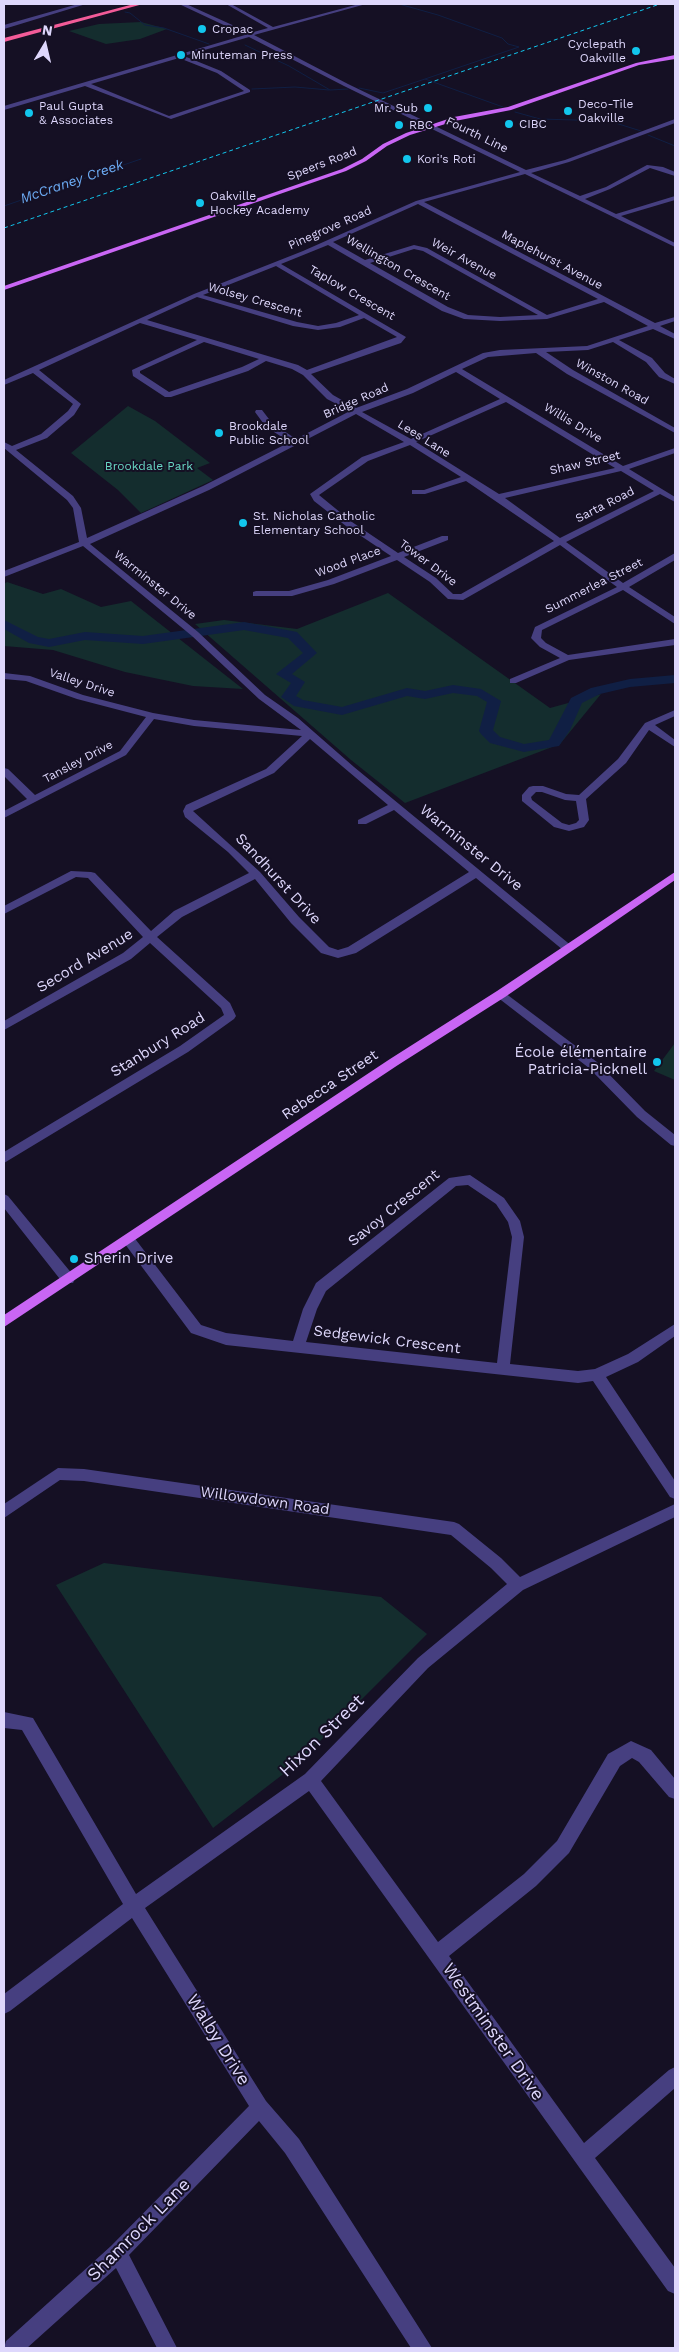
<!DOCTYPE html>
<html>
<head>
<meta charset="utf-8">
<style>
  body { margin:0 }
  #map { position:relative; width:679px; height:2352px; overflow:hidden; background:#151024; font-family:"Work Sans",sans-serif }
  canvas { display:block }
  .frame { position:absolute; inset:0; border:5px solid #ded7fc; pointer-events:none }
  .north { position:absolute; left:20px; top:20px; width:50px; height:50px; -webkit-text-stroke:4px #151024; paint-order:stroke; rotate:9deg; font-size:14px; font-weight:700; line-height:20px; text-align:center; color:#ded7fc }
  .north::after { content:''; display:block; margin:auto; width:18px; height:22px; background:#ded7fc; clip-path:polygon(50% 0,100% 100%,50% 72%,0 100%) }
</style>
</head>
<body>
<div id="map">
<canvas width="679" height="2352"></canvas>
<div class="frame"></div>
<div class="north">N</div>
</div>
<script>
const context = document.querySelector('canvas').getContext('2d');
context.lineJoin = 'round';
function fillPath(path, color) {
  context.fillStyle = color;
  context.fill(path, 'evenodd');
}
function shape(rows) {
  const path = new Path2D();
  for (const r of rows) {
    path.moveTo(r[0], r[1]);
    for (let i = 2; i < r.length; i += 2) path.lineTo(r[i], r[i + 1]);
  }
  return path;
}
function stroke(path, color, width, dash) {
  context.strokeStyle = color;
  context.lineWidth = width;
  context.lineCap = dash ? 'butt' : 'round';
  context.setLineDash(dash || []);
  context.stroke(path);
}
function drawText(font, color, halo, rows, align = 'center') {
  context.font = font + ' "Work Sans",sans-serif';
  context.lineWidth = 4;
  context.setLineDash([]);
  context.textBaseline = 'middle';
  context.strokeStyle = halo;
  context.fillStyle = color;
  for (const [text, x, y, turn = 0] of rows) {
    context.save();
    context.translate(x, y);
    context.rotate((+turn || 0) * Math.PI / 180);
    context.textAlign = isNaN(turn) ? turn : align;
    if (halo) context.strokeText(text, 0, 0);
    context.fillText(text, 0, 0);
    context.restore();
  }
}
const green = shape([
  [141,22,167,29,140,39,106,44,69,31,99,24],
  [128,406,155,421,210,463,197,468,213,480,141,513,118,490,71,453],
  [7,582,43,594,61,589,101,607,131,601,243,689,193,686,125,672,53,650,4,646,4,584],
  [388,593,550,708,601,694,560,744,405,803,351,760,195,624,224,620,297,629],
  [675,1043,675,1080,654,1071],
  [104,1563,381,1597,427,1634,299,1762,213,1828,56,1585]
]);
const stream = shape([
  [91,4,94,4],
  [399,4,438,15,502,38,508,44,519,47,425,79],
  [125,12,130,13,145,25,164,28,209,44],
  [245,45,289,66,330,90,348,89],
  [359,88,383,93,425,79,503,107],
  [252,89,295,87,329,90],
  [515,112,540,119,609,121,641,131],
  [648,135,675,146],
  [4,206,141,159]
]);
const river = shape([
  [4,620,38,637,49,639,85,632,143,636,244,622,292,631,297,632,317,653,292,674,305,682,296,696,303,700,342,707,407,688,425,691,453,685,481,689,501,701,493,730,500,737,524,744,549,740,571,698,591,688,630,679,675,675,675,683,630,687,600,694,582,703,570,730,559,746,524,752,490,743,481,734,479,731,487,702,477,696,453,693,425,699,407,696,342,715,294,706,281,697,291,683,276,674,303,653,288,638,244,630,143,644,85,640,49,647,29,643,4,629,4,620]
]);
const minor = shape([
  [78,4,86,4,4,29,4,25,78,4],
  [179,4,186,4,250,33,268,28,226,4,231,4,273,27,359,4,366,4,254,35,348,84,526,170,565,160,675,119,675,123,569,162,531,173,580,196,606,187,647,165,663,167,675,172,675,176,650,168,610,189,585,199,616,214,675,196,675,200,621,216,675,243,675,247,525,174,424,202,655,323,675,317,675,321,660,326,675,334,675,339,653,329,619,340,652,358,665,373,675,379,675,384,659,377,646,362,613,342,588,350,546,352,573,370,675,428,675,433,567,374,536,353,488,357,462,369,623,466,675,448,675,453,629,469,675,497,675,502,660,494,566,542,623,583,675,553,675,560,629,587,675,617,675,624,623,590,542,630,541,638,546,643,568,655,675,639,675,645,569,660,516,683,510,683,510,679,560,658,540,647,531,638,535,627,617,587,560,545,463,600,448,599,430,582,397,560,334,584,292,596,253,596,253,592,256,591,289,591,328,580,391,556,346,526,314,501,310,494,362,457,404,442,356,414,209,490,90,544,198,632,265,695,298,718,354,767,573,947,571,950,563,950,476,878,356,953,338,958,321,953,291,923,255,879,182,917,157,937,230,1003,236,1016,234,1019,188,1052,4,1163,4,1152,180,1046,224,1015,221,1008,150,943,131,959,4,1030,4,1021,123,953,143,937,88,878,76,877,4,914,4,906,71,871,91,872,95,873,151,931,174,911,249,873,228,852,185,817,183,811,186,805,266,769,302,736,194,726,154,719,126,755,4,818,4,811,27,799,4,776,4,768,8,769,35,795,120,751,146,717,77,699,26,681,4,679,4,673,30,676,83,695,153,713,194,720,301,730,259,699,192,636,83,546,4,577,4,571,79,542,73,508,67,500,4,448,4,442,12,446,41,434,68,411,73,404,33,373,4,385,4,380,194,294,303,251,416,201,520,172,344,86,249,37,184,56,221,71,250,90,250,92,171,119,85,86,4,110,4,106,245,35,179,4],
  [179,58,217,73,244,91,169,116,91,84,179,58],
  [418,204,598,299,547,315,427,248,414,245,365,260,333,242,418,204],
  [328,245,442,311,464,319,500,321,547,319,604,302,648,326,587,346,500,350,483,353,407,389,356,408,333,395,311,374,401,343,406,337,281,264,328,245],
  [414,249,423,251,538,315,500,317,468,315,448,307,370,263,414,249],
  [276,266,359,315,336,323,318,326,297,322,203,295,276,266],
  [197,297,293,326,318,330,340,327,364,318,397,337,307,370,298,365,147,320,197,297],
  [140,323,197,340,132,370,133,376,165,397,171,397,248,371,266,361,292,369,303,375,327,399,350,411,296,439,272,423,262,410,256,410,255,412,266,427,290,442,203,486,87,538,81,508,73,496,16,450,47,438,74,415,81,404,39,370,140,323],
  [204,342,259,359,242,367,169,392,140,373,140,371,204,342],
  [456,372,500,399,411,439,362,412,413,393,456,372],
  [506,402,615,468,499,494,416,442,506,402],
  [410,445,461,477,424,490,412,490,412,494,425,494,466,481,554,541,461,594,453,594,436,578,404,557,448,540,448,536,442,536,398,553,352,522,319,495,368,461,410,445],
  [621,471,654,491,560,538,505,498,621,471],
  [310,739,388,805,358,820,358,824,366,824,394,810,469,872,348,947,338,950,329,947,299,917,260,872,193,811,274,773,310,739],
  [675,710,675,716,655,725,675,740,675,747,649,730,626,763,586,799,589,820,584,827,569,831,554,827,522,801,522,795,529,787,533,786,543,786,566,794,579,795,618,759,645,723,675,710],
  [536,792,542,792,565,800,576,801,579,820,576,823,569,825,562,823,532,800,531,797,536,792],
  [501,990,597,1062,645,1111,675,1135,675,1146,671,1145,637,1117,589,1068,497,997,495,994,501,990],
  [470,1175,504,1198,520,1221,524,1237,510,1364,578,1371,595,1369,628,1354,675,1324,675,1336,638,1362,606,1377,675,1481,675,1499,670,1497,593,1381,578,1383,226,1345,191,1333,122,1240,123,1236,133,1236,201,1325,226,1333,293,1341,303,1309,316,1283,449,1178,470,1175],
  [468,1185,496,1204,508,1222,512,1237,497,1363,306,1342,317,1309,326,1291,456,1186,468,1185],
  [4,1194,8,1196,73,1275,75,1279,73,1283,63,1283,4,1208,4,1194],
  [58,1468,84,1469,454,1522,459,1524,501,1558,520,1577,675,1504,675,1517,523,1590,428,1668,321,1781,438,1942,524,1874,557,1841,608,1754,631,1741,651,1750,675,1779,675,1799,669,1797,639,1762,632,1758,620,1766,569,1853,536,1886,449,1956,584,2143,669,2070,675,2067,675,2088,595,2158,675,2268,675,2294,668,2291,309,1791,145,1908,266,2101,299,2139,432,2348,411,2348,285,2153,259,2121,129,2255,177,2348,157,2348,116,2268,27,2348,4,2348,6,2341,111,2246,249,2106,132,1918,10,2011,4,2014,4,1994,123,1904,22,1730,4,1728,4,1712,33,1718,136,1894,305,1774,418,1658,507,1584,491,1568,451,1535,84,1481,60,1480,4,1518,4,1504,58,1468]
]);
const major = shape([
  [675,55,675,59,639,65,511,110,455,121,410,135,387,146,366,161,346,171,4,290,4,286,342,169,362,159,383,144,406,133,454,117,508,107,636,63,675,55],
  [675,872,675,880,505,997,398,1065,4,1327,4,1315,390,1059,497,991,675,872]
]);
const highway = shape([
  [134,4,143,4,4,42,4,38,134,4]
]);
const rail = shape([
  [4,228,660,4]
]);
const markers = [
  [202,29,5,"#12c6ed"],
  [636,51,5,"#12c6ed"],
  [181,55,5,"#12c6ed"],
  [428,108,5,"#12c6ed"],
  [568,111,5,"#12c6ed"],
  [29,113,5,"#12c6ed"],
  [509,124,5,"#12c6ed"],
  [399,125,5,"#12c6ed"],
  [407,159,5,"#12c6ed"],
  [200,203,5,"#12c6ed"],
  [219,433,5,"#12c6ed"],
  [243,523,5,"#12c6ed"],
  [657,1062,5,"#12c6ed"],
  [74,1259,5,"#12c6ed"]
];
const farPoinames = [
  ["Cropac",212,29],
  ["Cyclepath",626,44,"right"],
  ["Oakville",626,58,"right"],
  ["Minuteman Press",191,55],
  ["Deco-Tile",578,104],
  ["Oakville",578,118],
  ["Paul Gupta",39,106],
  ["& Associates",39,120],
  ["Mr. Sub",418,108,"right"],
  ["CIBC",519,124],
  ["RBC",409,125],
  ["Kori's Roti",417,159],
  ["Oakville",210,196],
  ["Hockey Academy",210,210],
  ["Brookdale",229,426],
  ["Public School",229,440],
  ["St. Nicholas Catholic",253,516],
  ["Elementary School",253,530]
];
const farStreetnames = [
  ["Fourth Line",477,135,26],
  ["Speers Road",322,164,-21],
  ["Pinegrove Road",330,228,-24],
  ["Weir Avenue",464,259,29],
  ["Maplehurst Avenue",552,260,28],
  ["Wellington Crescent",398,268,30],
  ["Taplow Crescent",352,293,30],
  ["Wolsey Crescent",255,300,16],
  ["Winston Road",612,382,29],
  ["Bridge Road",356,401,-24],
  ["Willis Drive",573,423,31],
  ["Lees Lane",424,439,32],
  ["Shaw Street",585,463,-13],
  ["Sarta Road",605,505,-27],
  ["Wood Place",348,562,-20],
  ["Tower Drive",428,563,37],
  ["Warminster Drive",155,585,39],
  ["Summerlea Street",594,586,-27],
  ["Valley Drive",82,683,18],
  ["Tansley Drive",78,762,-28]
];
const farParknames = [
  ["Brookdale Park",149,466]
];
const farWaternames = [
  ["McCraney Creek",72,182,-19]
];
const streetNames = [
  ["Warminster Drive",471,848,39],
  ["Sandhurst Drive",278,879,47],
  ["Secord Avenue",85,961,-31],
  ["Stanbury Road",158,1045,-32],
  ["Rebecca Street",330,1085,-34],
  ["Savoy Crescent",394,1208,-39],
  ["Sedgewick Crescent",387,1340,7],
  ["Willowdown Road",265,1501,8]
];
const poiNames = [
  ["École élémentaire",647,1053],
  ["Patricia-Picknell",647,1070],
  ["Sherin Drive",84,1259,"left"]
];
const nearStreetnames = [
  ["Hixon Street",322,1736,-44],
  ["Westminster Drive",493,2032,55],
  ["Walby Drive",218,2040,58],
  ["Shamrock Lane",139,2230,-45]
];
fillPath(green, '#142d2e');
stroke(stream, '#101f44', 1);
fillPath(river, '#101f44');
fillPath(minor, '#463f80');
fillPath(major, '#c966f4');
fillPath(highway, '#f35b98');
stroke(rail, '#12c6ed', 1, [4, 3]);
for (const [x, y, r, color] of markers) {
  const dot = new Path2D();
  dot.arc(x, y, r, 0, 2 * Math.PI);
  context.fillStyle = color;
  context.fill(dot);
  stroke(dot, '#151024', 2);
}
drawText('12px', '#ded7fc', '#151024', farPoinames, 'left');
drawText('12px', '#ded7fc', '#151024', farStreetnames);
drawText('12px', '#68d7c4', '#151024', farParknames);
drawText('italic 14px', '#6cabf4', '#151024', farWaternames);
drawText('15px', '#ded7fc', '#151024', streetNames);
drawText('15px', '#ded7fc', '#151024', poiNames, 'right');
drawText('18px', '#ded7fc', '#151024', nearStreetnames);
</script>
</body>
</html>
